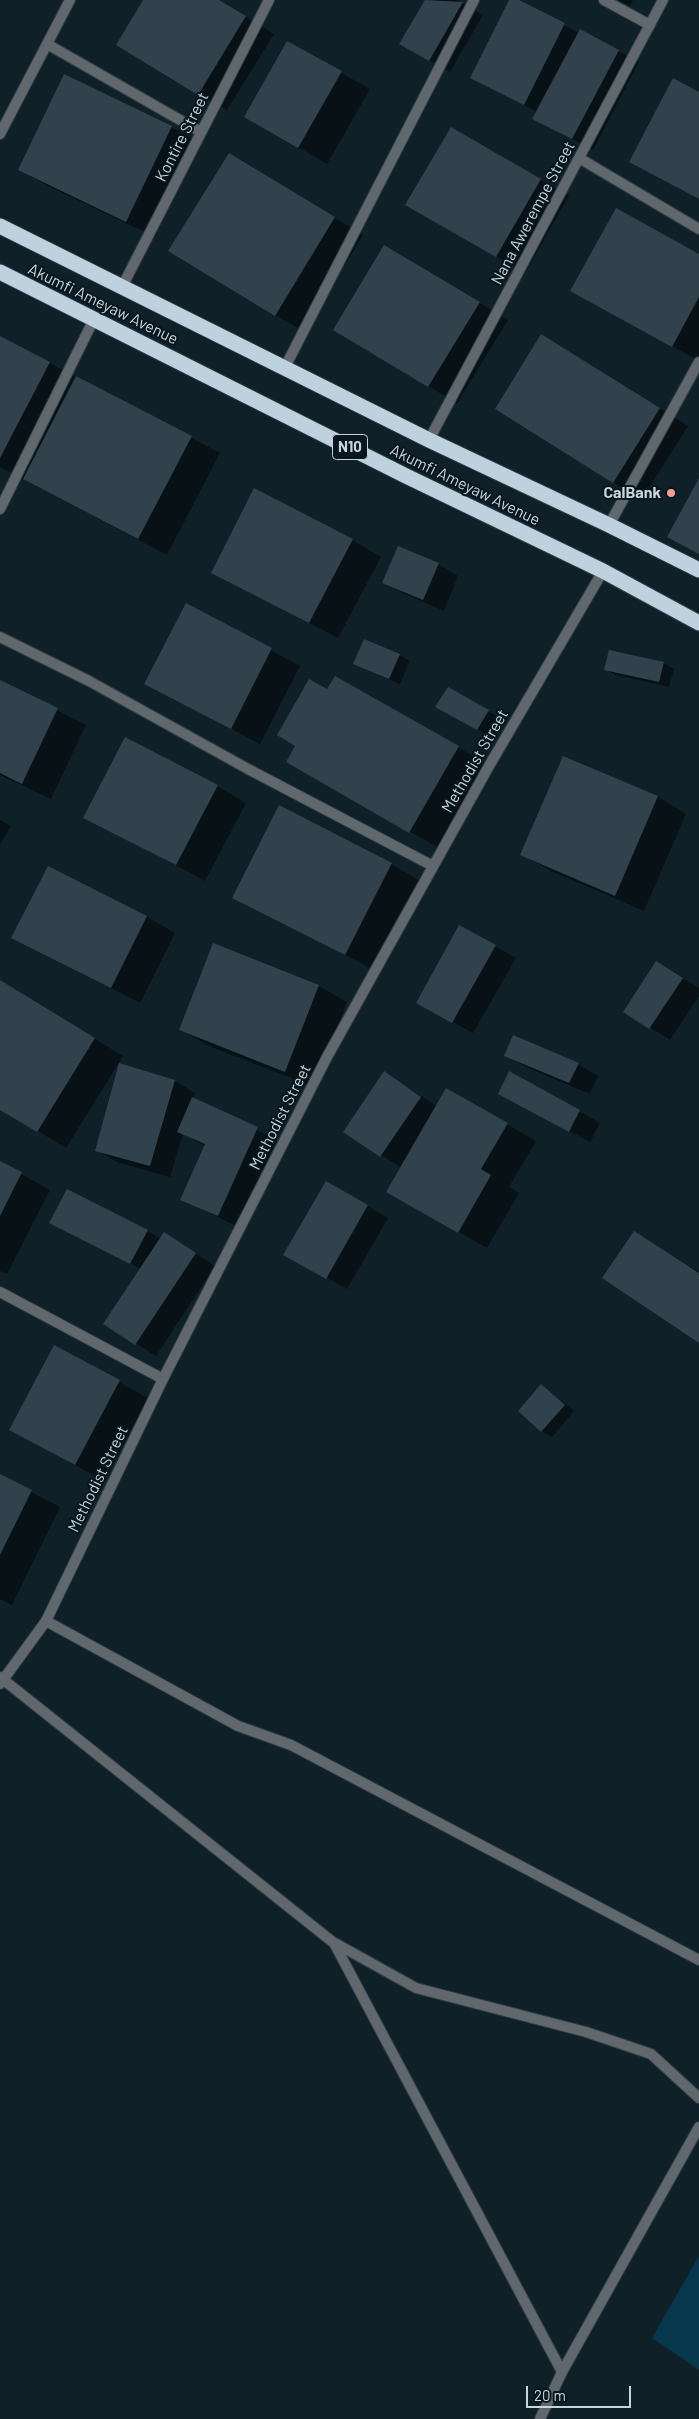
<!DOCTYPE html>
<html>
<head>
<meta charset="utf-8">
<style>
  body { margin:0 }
  #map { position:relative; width:699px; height:2419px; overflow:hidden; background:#0f2029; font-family:Barlow,sans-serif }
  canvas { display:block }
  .scale { position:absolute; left:526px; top:2386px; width:105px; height:22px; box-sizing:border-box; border:2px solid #cad4da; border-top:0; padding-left:6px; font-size:15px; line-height:18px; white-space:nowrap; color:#cad4da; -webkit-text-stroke:4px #07161f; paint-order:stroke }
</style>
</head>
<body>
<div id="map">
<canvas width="699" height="2419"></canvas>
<div class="scale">20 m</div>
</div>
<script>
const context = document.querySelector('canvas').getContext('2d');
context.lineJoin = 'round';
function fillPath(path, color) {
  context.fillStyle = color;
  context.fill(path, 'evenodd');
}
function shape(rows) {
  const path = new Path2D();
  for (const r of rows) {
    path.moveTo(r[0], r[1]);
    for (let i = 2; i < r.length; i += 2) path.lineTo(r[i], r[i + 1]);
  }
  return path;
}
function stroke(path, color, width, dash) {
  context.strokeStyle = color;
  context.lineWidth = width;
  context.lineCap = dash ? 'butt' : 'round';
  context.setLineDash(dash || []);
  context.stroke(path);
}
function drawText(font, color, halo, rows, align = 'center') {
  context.font = font + ' Barlow,sans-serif';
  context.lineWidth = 4;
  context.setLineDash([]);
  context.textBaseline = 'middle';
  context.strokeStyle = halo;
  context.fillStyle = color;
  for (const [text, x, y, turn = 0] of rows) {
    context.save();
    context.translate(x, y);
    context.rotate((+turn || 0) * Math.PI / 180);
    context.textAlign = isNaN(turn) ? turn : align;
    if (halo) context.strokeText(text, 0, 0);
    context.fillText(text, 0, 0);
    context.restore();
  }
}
const green = shape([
  [699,2256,699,2370,652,2338]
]);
const shadow = shape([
  [145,0,218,0,274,34,227,110,199,94],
  [426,0,457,0,483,15,450,72,401,44],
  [511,0,516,0,579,33,580,31,639,62,593,150,555,130,537,112,472,77],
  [618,0,633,0,630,6],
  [288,43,370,89,327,164,246,117],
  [699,93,699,199,630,162],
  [171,127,200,143,155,237,48,186,19,170],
  [451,128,569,196,525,273,407,205],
  [258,171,363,235,304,331,275,315],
  [699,255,699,361,601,307],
  [414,263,508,320,457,403,428,386],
  [0,337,220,453,167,555,0,467],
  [570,352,688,426,642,499,613,482],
  [352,540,381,557,338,638,212,572],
  [438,564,458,576,444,611,404,594,384,582],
  [186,605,300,666,260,744,146,684],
  [399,655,410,661,400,684,354,664],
  [663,663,674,669,669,687,616,675,606,669],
  [336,677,487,764,439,848,288,762],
  [0,681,86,725,51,799,0,775],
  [448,688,498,717,488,735,437,707],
  [564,757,658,797,686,814,644,911,551,871,522,854],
  [217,786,246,803,205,881,85,817],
  [0,820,11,826,0,845],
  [391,864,420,881,374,970,234,897],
  [147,917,175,933,140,1003,13,937],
  [495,946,516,958,473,1033,438,1014],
  [657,962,699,988,699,996,670,1040,625,1011],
  [0,981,123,1056,66,1148,0,1108],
  [319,986,347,1002,314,1087,209,1046,180,1029],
  [506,1055,578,1064,598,1076,590,1094,526,1067],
  [384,1073,437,1106,446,1089,536,1141,509,1187,519,1193,487,1248,388,1192,402,1168,344,1132],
  [510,1073,600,1123,590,1142,520,1105],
  [175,1081,195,1093,193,1099,277,1140,238,1227,182,1199,205,1146,183,1134,170,1177,117,1162,96,1150],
  [0,1162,50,1190,7,1274,0,1271],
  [326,1182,388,1218,347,1289,304,1265],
  [147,1231,161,1239,184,1246,215,1266,156,1356,105,1324,141,1269,71,1234],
  [635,1233,699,1272,699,1342],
  [55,1347,148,1398,104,1481,10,1430],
  [542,1386,574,1411,552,1437,541,1431],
  [0,1476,60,1507,12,1605,0,1599]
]);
const building = shape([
  [143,0,219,0,246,16,198,95,116,45],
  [425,0,463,2,429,61,399,44],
  [509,0,519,0,565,23,524,105,470,78],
  [580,29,619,50,572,139,532,119],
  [287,41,342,71,298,148,244,117],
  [64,74,172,126,126,222,18,170],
  [673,78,699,92,699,199,629,162],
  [451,127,541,179,496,257,405,205],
  [229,153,335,217,275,316,168,251],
  [616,208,699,254,699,297,672,347,570,291],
  [384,245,480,302,428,387,333,330],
  [541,334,660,408,613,483,495,409],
  [0,336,50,362,0,458],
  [76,376,192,436,138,539,23,479],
  [699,478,699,554,667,537],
  [254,488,353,539,309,623,211,573],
  [398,546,439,563,423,600,382,583],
  [186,603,272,648,231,729,144,684],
  [364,639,400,654,389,679,353,664],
  [609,650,664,662,659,682,604,670],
  [335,676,459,746,409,833,286,762,295,746,277,735,309,679,327,689],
  [0,680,58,708,22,784,0,773],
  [448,687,489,710,477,730,435,707],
  [125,737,218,785,176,865,83,818],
  [563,756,658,796,615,896,520,855],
  [279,805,392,863,345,955,232,898],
  [48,866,147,916,111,988,11,938],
  [459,925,496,945,452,1023,416,1003],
  [213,943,319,985,285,1072,179,1030],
  [656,961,683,978,649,1029,623,1012],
  [0,980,95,1038,37,1132,0,1110],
  [513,1035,579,1063,569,1083,504,1056],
  [119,1063,175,1080,150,1166,95,1151],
  [384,1071,421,1097,380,1157,343,1132],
  [509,1071,580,1110,569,1132,498,1094],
  [446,1088,508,1123,481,1169,491,1175,458,1233,386,1192],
  [192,1097,258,1127,218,1216,180,1200,205,1144,177,1132],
  [0,1161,22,1172,0,1216],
  [326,1181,368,1205,326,1279,283,1255],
  [67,1189,148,1230,130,1264,49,1223],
  [634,1231,699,1273,699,1343,602,1278],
  [164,1232,196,1253,135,1345,103,1324],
  [54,1345,120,1380,75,1465,9,1430],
  [541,1384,565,1405,541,1432,518,1411],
  [0,1474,32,1490,0,1555]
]);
const lane = shape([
  [46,1621,238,1726,291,1745,699,1960],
  [540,2419,562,2372,699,2127]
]);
const street = shape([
  [604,0,650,25],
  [47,44,201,132],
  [0,134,70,0],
  [579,158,699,229],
  [122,287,269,0],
  [284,369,474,0],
  [429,440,663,0],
  [0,509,94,319],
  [609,525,699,362],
  [0,637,89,681,248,769,433,866],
  [0,1292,163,1379],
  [0,1677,334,1943,562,2372],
  [0,1684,46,1621,163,1379,327,1057,489,766,603,571],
  [335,1943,416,1988,586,2032,651,2054,699,2098]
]);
const highway = shape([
  [0,226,429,440,609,525,699,570],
  [0,272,406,476,603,571,699,623]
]);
const markers = [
  [671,493,5,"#f59c94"]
];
const shields = [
  [350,447,35]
];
const shieldNames = [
  ["N10",350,447]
];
const streetNames = [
  ["Kontire Street",182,137,-63],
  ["Nana Awerempe Street",533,213,-62],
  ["Akumfi Ameyaw Avenue",103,304,26],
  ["Akumfi Ameyaw Avenue",465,485,26],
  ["Methodist Street",475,761,-60],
  ["Methodist Street",280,1117,-63],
  ["Methodist Street",98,1479,-64]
];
const poiNames = [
  ["CalBank",661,493]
];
fillPath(green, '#07374d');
fillPath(shadow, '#0007');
fillPath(building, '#31424d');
stroke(lane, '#2d3d45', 12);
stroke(street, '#2d3d45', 12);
stroke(highway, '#2d3d45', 17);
stroke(lane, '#60686d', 10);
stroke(street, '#60686d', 10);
stroke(highway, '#bdd2de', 15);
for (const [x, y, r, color] of markers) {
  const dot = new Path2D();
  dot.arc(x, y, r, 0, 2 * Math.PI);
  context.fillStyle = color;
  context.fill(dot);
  stroke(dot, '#07161f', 2);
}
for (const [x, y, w] of shields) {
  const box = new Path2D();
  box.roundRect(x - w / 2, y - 12.5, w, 25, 4);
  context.fillStyle = '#07161f';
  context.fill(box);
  stroke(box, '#cad4da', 1);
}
drawText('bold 15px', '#cad4da', null, shieldNames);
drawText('16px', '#cad4da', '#07161f', streetNames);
drawText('bold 16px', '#cad4da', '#07161f', poiNames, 'right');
</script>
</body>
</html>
